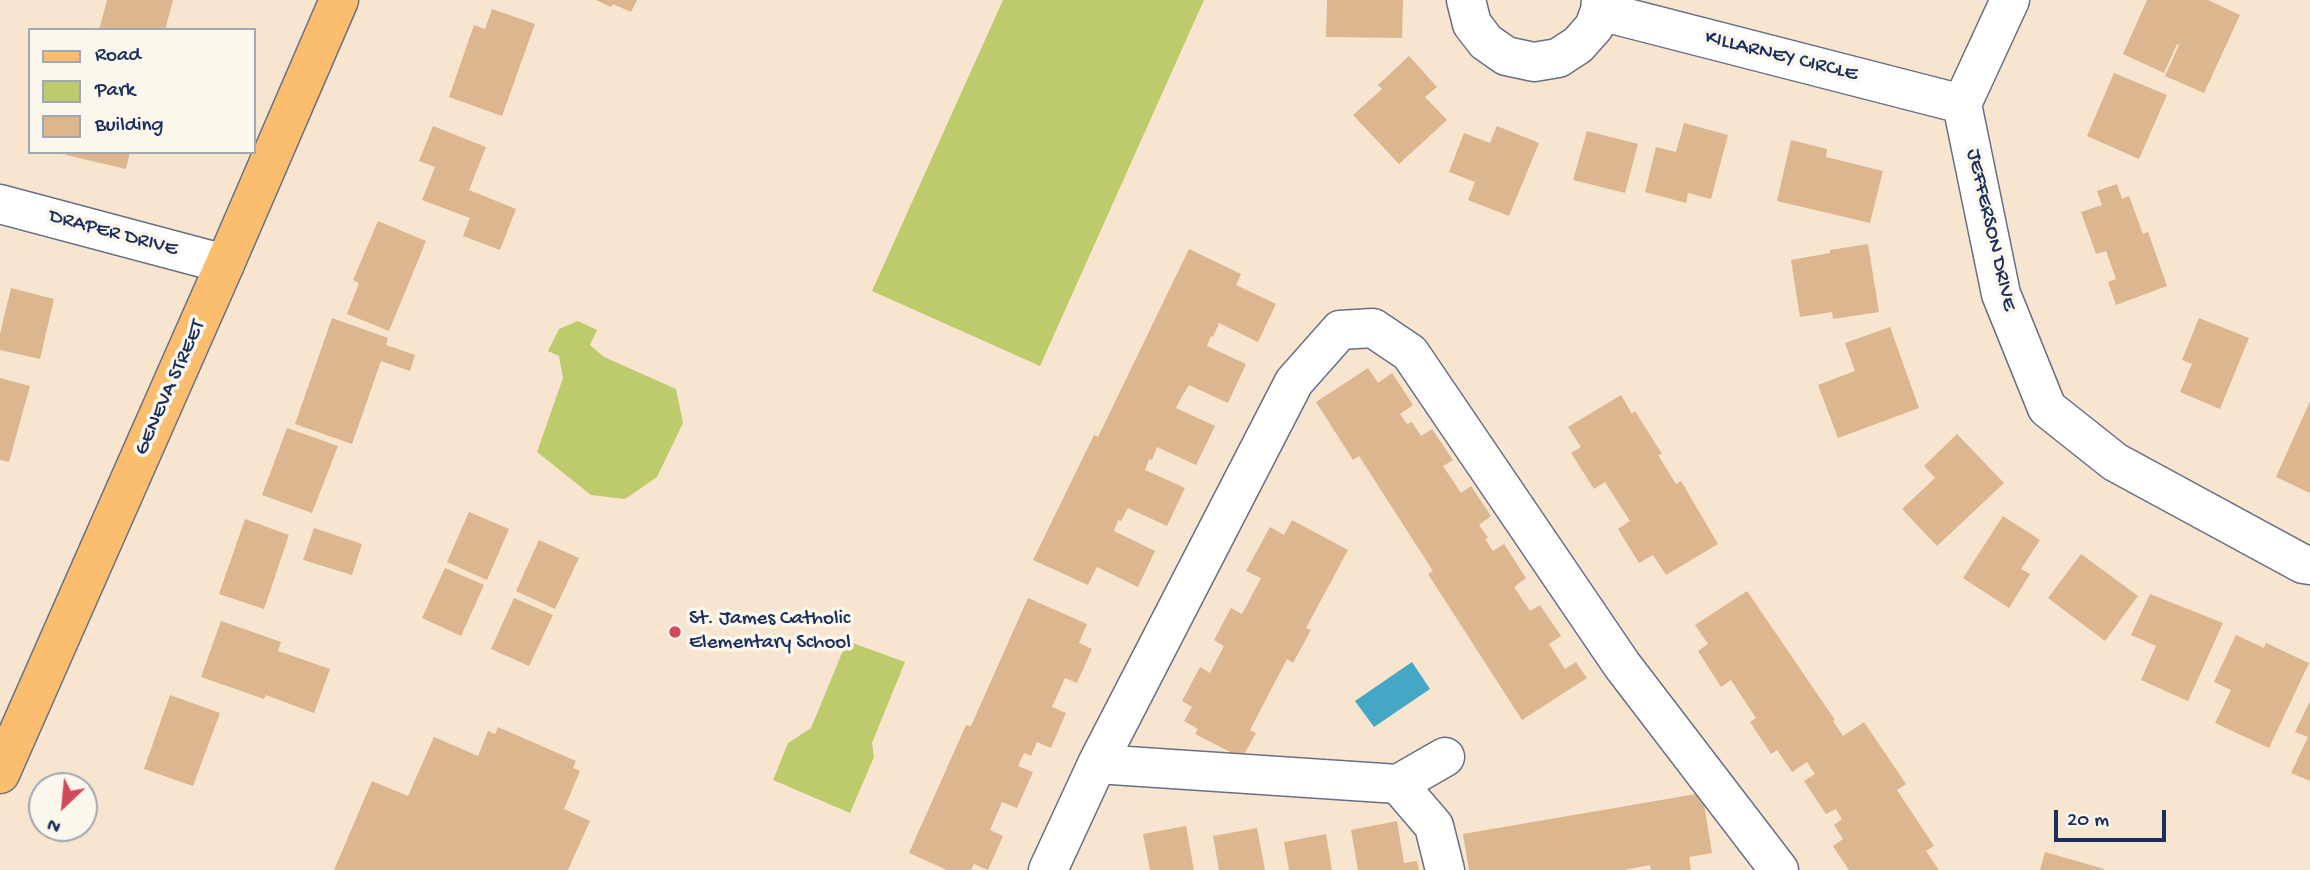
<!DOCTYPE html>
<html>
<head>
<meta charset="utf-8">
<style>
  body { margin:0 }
  #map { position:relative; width:2310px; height:870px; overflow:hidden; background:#f7e5cf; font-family:"Gochi Hand",sans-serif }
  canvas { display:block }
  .legend { position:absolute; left:28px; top:28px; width:228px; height:126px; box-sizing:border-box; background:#fbf7ec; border:2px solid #a1a7b3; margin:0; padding:9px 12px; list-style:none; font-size:21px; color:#1b2f5e }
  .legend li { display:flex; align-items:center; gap:14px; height:35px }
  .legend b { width:35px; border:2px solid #a1a7b3 }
  .north { position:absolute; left:28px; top:772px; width:70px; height:70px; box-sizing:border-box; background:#fbf7ec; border:2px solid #a1a7b3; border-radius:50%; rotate:206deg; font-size:19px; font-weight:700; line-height:28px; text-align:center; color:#1b2f5e }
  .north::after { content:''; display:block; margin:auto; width:24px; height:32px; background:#d1495b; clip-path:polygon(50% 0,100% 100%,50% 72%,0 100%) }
  .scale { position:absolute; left:2054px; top:810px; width:112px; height:32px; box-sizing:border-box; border:4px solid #1b2f5e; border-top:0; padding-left:9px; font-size:21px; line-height:24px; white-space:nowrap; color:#1b2f5e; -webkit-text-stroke:5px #fbf7ec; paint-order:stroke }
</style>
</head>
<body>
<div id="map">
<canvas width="2310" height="870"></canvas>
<ul class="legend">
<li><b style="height:9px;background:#fbbe6e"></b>Road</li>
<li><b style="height:19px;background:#becb6d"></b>Park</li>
<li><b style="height:19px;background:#dcb68f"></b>Building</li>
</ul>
<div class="north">N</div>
<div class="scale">20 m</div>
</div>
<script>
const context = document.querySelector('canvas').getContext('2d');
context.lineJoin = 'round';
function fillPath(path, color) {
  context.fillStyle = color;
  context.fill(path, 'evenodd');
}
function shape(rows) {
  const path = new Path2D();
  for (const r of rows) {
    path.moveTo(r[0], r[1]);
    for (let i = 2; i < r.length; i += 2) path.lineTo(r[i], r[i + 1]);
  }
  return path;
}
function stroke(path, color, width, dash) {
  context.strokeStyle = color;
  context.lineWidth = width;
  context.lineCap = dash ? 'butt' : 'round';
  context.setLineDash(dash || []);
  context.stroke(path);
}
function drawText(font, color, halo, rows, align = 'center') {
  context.font = font + ' "Gochi Hand",sans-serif';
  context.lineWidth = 7;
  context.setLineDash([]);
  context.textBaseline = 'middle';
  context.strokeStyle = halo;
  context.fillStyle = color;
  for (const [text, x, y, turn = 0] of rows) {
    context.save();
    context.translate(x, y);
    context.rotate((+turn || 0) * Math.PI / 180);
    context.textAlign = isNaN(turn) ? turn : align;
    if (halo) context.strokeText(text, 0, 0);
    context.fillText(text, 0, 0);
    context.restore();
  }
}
const green = shape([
  [1003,0,1204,0,1040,366,872,291],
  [578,321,597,330,590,345,604,357,676,389,683,423,657,477,625,499,591,495,537,452,563,378,559,356,548,351,559,329],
  [847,641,905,662,872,743,874,757,850,813,773,780,788,743,811,728]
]);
const water = shape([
  [1412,662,1430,689,1374,727,1355,701]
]);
const building = shape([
  [107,0,173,0,165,30,99,30],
  [596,0,637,0,631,12,613,4,611,7],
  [1327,0,1403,0,1402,38,1326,37],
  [2147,0,2208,0,2240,15,2204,93,2165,76,2179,45,2177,44,2164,73,2123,54],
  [492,9,535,24,502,116,449,97,474,25,485,29],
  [1409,56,1437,87,1425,97,1447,120,1399,164,1353,115,1382,89,1378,85],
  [2114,73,2167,95,2139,159,2087,136],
  [1684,123,1728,135,1711,199,1688,193,1686,203,1645,192,1656,147,1676,152],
  [433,126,486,147,469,190,516,209,500,250,463,236,470,218,422,200,435,167,419,161],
  [1497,126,1539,143,1509,216,1468,200,1475,182,1449,172,1464,133,1490,143],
  [1587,131,1638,144,1625,193,1573,180],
  [1791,140,1827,149,1826,157,1883,171,1870,223,1777,201],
  [67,152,130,152,126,169,66,155],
  [2117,184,2122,199,2129,196,2143,234,2148,232,2167,286,2116,305,2108,282,2116,279,2106,251,2096,254,2081,212,2102,205,2097,191],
  [378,221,426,241,389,331,347,314,359,283,353,280],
  [1868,244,1879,312,1833,319,1832,312,1800,317,1791,260,1830,253,1830,250],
  [1189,249,1241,274,1236,285,1276,304,1258,342,1219,323,1213,337,1211,336,1207,346,1246,364,1228,403,1189,385,1181,398,1176,408,1215,426,1196,465,1157,447,1152,460,1149,459,1145,470,1185,488,1167,526,1128,508,1121,521,1118,520,1114,531,1155,551,1138,587,1097,567,1088,585,1033,560,1094,435,1098,437],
  [11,288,54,299,40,359,0,350,0,334],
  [332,318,388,338,386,345,415,355,410,371,381,361,352,444,295,424],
  [2199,318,2249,338,2220,409,2180,392,2192,364,2182,360],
  [1890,327,1919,408,1838,438,1818,385,1855,371,1845,343],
  [1368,368,1378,383,1392,373,1413,405,1400,414,1407,424,1412,422,1421,436,1432,429,1453,460,1443,466,1461,493,1471,486,1491,516,1479,525,1488,538,1485,539,1493,551,1504,544,1526,578,1514,587,1530,611,1540,605,1561,636,1549,644,1565,669,1576,662,1587,678,1522,720,1428,574,1433,571,1359,456,1353,460,1316,402],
  [0,378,30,386,9,462,0,460],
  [1621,395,1632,414,1635,411,1662,454,1658,455,1676,484,1681,481,1718,544,1666,575,1653,555,1639,563,1618,529,1630,521,1605,482,1594,489,1571,453,1581,447,1568,427],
  [2310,401,2310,493,2276,477],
  [287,428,338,446,312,513,262,495],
  [1957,434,2004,483,1937,546,1902,509,1935,478,1924,466],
  [469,512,509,529,487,580,447,562],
  [2003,516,2040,540,2021,569,2030,574,2009,608,1963,578],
  [245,519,289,535,264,609,219,594],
  [1292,520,1348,550,1306,628,1311,630,1293,663,1287,659,1250,730,1256,733,1242,758,1195,734,1198,729,1184,721,1192,707,1182,701,1200,667,1210,673,1224,646,1214,640,1231,608,1242,614,1261,578,1246,571,1270,527,1284,535],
  [314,528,362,544,352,575,303,560],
  [539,540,579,558,555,609,516,591],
  [2081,554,2138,596,2105,641,2048,598],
  [445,568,484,585,461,636,422,618],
  [1747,591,1835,720,1833,721,1843,736,1864,722,1906,784,1897,790,1934,846,1926,851,1939,870,1849,870,1833,846,1843,839,1834,825,1842,819,1836,809,1826,814,1804,781,1815,774,1807,762,1792,772,1777,750,1771,754,1750,722,1756,718,1731,680,1721,687,1698,651,1708,644,1695,625],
  [2150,594,2223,623,2188,701,2141,680,2156,646,2131,635],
  [514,598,553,615,529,666,491,649],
  [1028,598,1087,624,1079,643,1092,649,1077,683,1065,678,1052,707,1066,713,1051,748,1037,742,1031,756,1024,753,1018,766,1033,772,1017,808,1002,802,990,830,1003,836,988,870,974,864,971,870,947,870,909,853,966,725,971,726],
  [221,621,281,642,278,651,330,669,314,713,266,695,264,699,201,677],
  [2236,635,2264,648,2266,643,2309,663,2269,748,2215,723,2231,690,2214,682],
  [170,695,220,713,193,786,144,769],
  [2310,701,2310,781,2291,773,2308,737,2295,732],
  [498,727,576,761,573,768,580,771,564,809,590,821,568,870,334,870,372,781,408,796,434,737,478,756,488,731,495,734],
  [1702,793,1712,853,1689,857,1691,870,1651,870,1650,865,1624,870,1469,870,1463,834],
  [1397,821,1404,863,1417,861,1419,870,1358,870,1351,830],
  [1186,826,1194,870,1150,870,1143,834],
  [1257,828,1265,870,1219,870,1213,836],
  [1326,834,1332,870,1289,870,1284,842],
  [2045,852,2104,869,2104,870,2040,870]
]);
const minor = shape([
  [1466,0,1472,24,1486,42,1506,56,1534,62,1558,58,1578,45,1594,27,1600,11,1601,0],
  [2010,0,1962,104,2001,294,2047,408,2115,462,2303,564,2310,565],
  [1600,11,1962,104],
  [0,204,225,264],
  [1097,764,1398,784,1445,757],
  [1398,784,1434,826,1445,870],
  [1048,870,1097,764,1294,382,1340,330,1373,328,1410,353,1622,665,1779,870]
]);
const major = shape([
  [0,774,225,264,339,0]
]);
const markers = [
  [675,632,7,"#d1495b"]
];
const streetNames = [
  ["KILLARNEY CIRCLE",1781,57,14],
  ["JEFFERSON DRIVE",1990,230,77],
  ["DRAPER DRIVE",113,234,15],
  ["GENEVA STREET",171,388,-66]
];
const poiNames = [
  ["St. James Catholic",689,620],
  ["Elementary School",689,644]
];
fillPath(green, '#becb6d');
fillPath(water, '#45a7c5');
fillPath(building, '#dcb68f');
stroke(minor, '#686f86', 41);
stroke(major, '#686f86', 41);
stroke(minor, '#fff', 38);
stroke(major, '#fbbe6e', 38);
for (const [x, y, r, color] of markers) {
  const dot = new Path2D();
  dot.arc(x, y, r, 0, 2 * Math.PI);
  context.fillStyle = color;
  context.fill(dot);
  stroke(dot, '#fbf7ec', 2.5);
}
drawText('21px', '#1b2f5e', '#fbf7ec', streetNames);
drawText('21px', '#1b2f5e', '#fbf7ec', poiNames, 'left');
</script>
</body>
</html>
